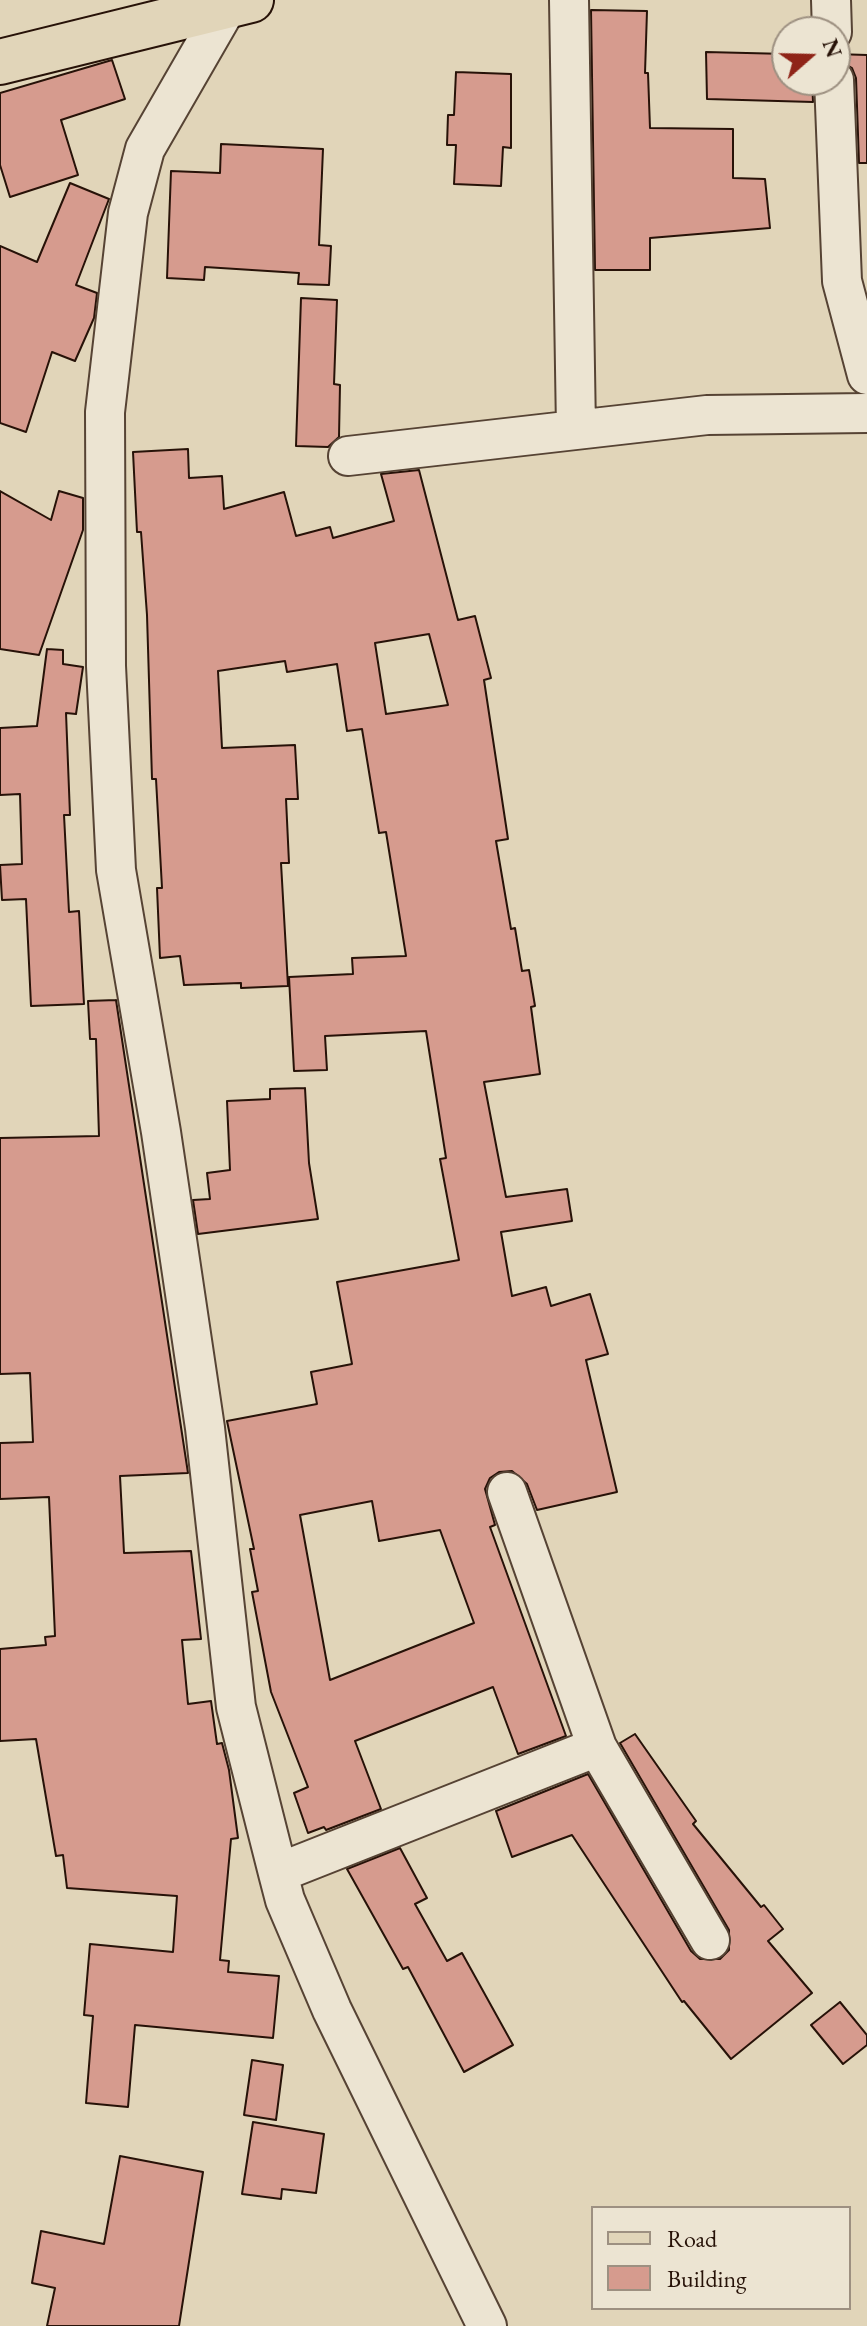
<!DOCTYPE html>
<html>
<head>
<meta charset="utf-8">
<style>
  body { margin:0 }
  #map { position:relative; width:867px; height:2326px; overflow:hidden; background:#e1d5b9; font-family:"EB Garamond",serif }
  canvas { display:block }
  .legend { position:absolute; left:591px; top:2206px; width:260px; height:104px; box-sizing:border-box; background:#ece4d2; border:2px solid #9d9081; margin:0; padding:10px 14px; list-style:none; font-size:24px; color:#271208 }
  .legend li { display:flex; align-items:center; gap:16px; height:40px }
  .legend b { width:40px; border:2px solid #9d9081 }
  .north { position:absolute; left:771px; top:16px; width:80px; height:80px; box-sizing:border-box; background:#ece4d2; border:2px solid #9d9081; border-radius:50%; rotate:70deg; font-size:22px; font-weight:700; line-height:32px; text-align:center; color:#271208 }
  .north::after { content:''; display:block; margin:auto; width:28px; height:36px; background:#8f2418; clip-path:polygon(50% 0,100% 100%,50% 72%,0 100%) }
</style>
</head>
<body>
<div id="map">
<canvas width="867" height="2326"></canvas>
<ul class="legend">
<li><b style="height:10px;background:#e1d5b9"></b>Road</li>
<li><b style="height:22px;background:#d69b8e"></b>Building</li>
</ul>
<div class="north">N</div>
</div>
<script>
const context = document.querySelector('canvas').getContext('2d');
context.lineJoin = 'round';
function fillPath(path, color) {
  context.fillStyle = color;
  context.fill(path, 'evenodd');
}
function shape(rows) {
  const path = new Path2D();
  for (const r of rows) {
    path.moveTo(r[0], r[1]);
    for (let i = 2; i < r.length; i += 2) path.lineTo(r[i], r[i + 1]);
  }
  return path;
}
function stroke(path, color, width, dash) {
  context.strokeStyle = color;
  context.lineWidth = width;
  context.lineCap = dash ? 'butt' : 'round';
  context.setLineDash(dash || []);
  context.stroke(path);
}
const building = shape([
  [591,10,647,11,645,73,648,73,650,128,733,129,733,178,765,179,770,228,650,238,650,270,595,270,591,10],
  [706,52,787,54,787,80,812,80,813,102,707,99,706,52],
  [835,54,867,55,867,163,859,163,856,78,852,68,835,58,835,54],
  [112,60,125,99,61,120,78,175,10,197,0,165,0,93,112,60],
  [456,72,511,74,511,148,503,147,501,186,454,184,456,145,447,145,448,115,454,115,456,72],
  [221,144,323,149,319,245,331,246,329,285,298,284,299,273,205,267,204,280,167,278,171,171,220,173,221,144],
  [70,183,109,199,76,285,97,293,94,318,75,361,52,352,26,432,0,423,0,246,37,262,70,183],
  [301,298,337,300,334,384,340,385,339,437,328,447,296,446,301,298],
  [188,449,189,478,222,476,224,509,284,492,296,536,330,527,333,538,394,521,381,474,419,470,458,620,475,616,491,678,484,680,508,839,496,841,511,929,515,928,522,971,529,970,535,1006,531,1007,540,1074,484,1082,506,1197,567,1189,572,1221,501,1232,512,1296,546,1287,551,1306,590,1294,608,1354,586,1360,617,1492,537,1510,527,1484,512,1471,499,1472,490,1478,485,1489,495,1525,490,1527,566,1736,518,1754,493,1687,355,1741,381,1809,326,1830,324,1827,308,1833,294,1793,308,1787,271,1692,252,1592,258,1591,250,1549,254,1549,227,1421,317,1404,311,1372,352,1364,337,1282,459,1260,440,1159,446,1158,426,1031,325,1036,327,1070,294,1071,289,977,353,974,352,958,406,956,386,832,379,833,362,729,347,731,337,664,287,672,285,661,218,671,222,748,295,745,298,799,286,799,289,863,281,863,288,986,241,988,241,983,184,985,180,956,160,958,157,888,162,888,156,779,152,779,147,615,141,532,137,532,133,452,188,449],
  [429,634,448,705,386,714,375,643,429,634],
  [372,1501,379,1541,440,1530,474,1623,330,1680,300,1515,372,1501],
  [0,491,51,520,59,491,83,498,83,530,39,655,0,649,0,491],
  [47,649,63,650,63,664,83,667,76,714,66,713,70,815,64,815,69,912,79,911,84,1004,31,1006,26,899,2,900,0,865,22,864,20,794,0,795,0,728,37,726,47,649],
  [116,1000,188,1473,120,1476,124,1553,191,1551,201,1639,182,1640,188,1704,211,1701,217,1744,222,1743,229,1770,238,1838,231,1839,220,1960,229,1961,228,1972,279,1976,273,2038,135,2025,128,2107,86,2103,93,2016,84,2015,90,1944,173,1952,177,1896,67,1888,63,1855,56,1856,36,1739,0,1741,0,1649,46,1645,45,1637,55,1636,49,1497,0,1499,0,1443,33,1442,30,1373,0,1374,0,1138,99,1136,96,1039,90,1039,88,1001,116,1000],
  [305,1088,309,1163,318,1219,198,1234,193,1200,210,1199,207,1173,230,1170,227,1101,270,1099,270,1089,305,1088],
  [635,1734,696,1821,693,1824,761,1907,764,1905,783,1929,768,1941,812,1993,731,2059,684,2001,682,2002,572,1835,512,1857,496,1811,588,1774,691,1951,700,1959,720,1959,729,1950,729,1930,620,1743,635,1734],
  [400,1848,427,1898,415,1904,447,1961,462,1953,513,2045,464,2072,408,1967,403,1969,347,1869,400,1848],
  [840,2002,867,2035,867,2045,843,2064,811,2025,840,2002],
  [252,2060,283,2065,276,2120,244,2115,252,2060],
  [253,2122,324,2134,316,2193,282,2189,281,2199,242,2194,253,2122],
  [120,2156,203,2172,179,2326,47,2326,55,2288,32,2283,41,2231,104,2244,120,2156]
]);
const minor = shape([
  [569,0,576,429],
  [831,0,832,32],
  [228,5,145,149,128,213,105,412,106,666,116,870,161,1132,205,1428,236,1707,278,1873,285,1900,332,2010,487,2326],
  [834,80,842,281,867,375],
  [348,456,707,415,867,413],
  [507,1492,597,1747,710,1940],
  [278,1873,597,1747]
]);
const major = shape([
  [0,62,251,0]
]);
fillPath(building, '#d69b8e');
stroke(building, '#271208', 2);
stroke(minor, '#564334', 42);
stroke(major, '#271208', 48);
stroke(minor, '#ece4d2', 38);
stroke(major, '#e1d5b9', 44);
</script>
</body>
</html>
